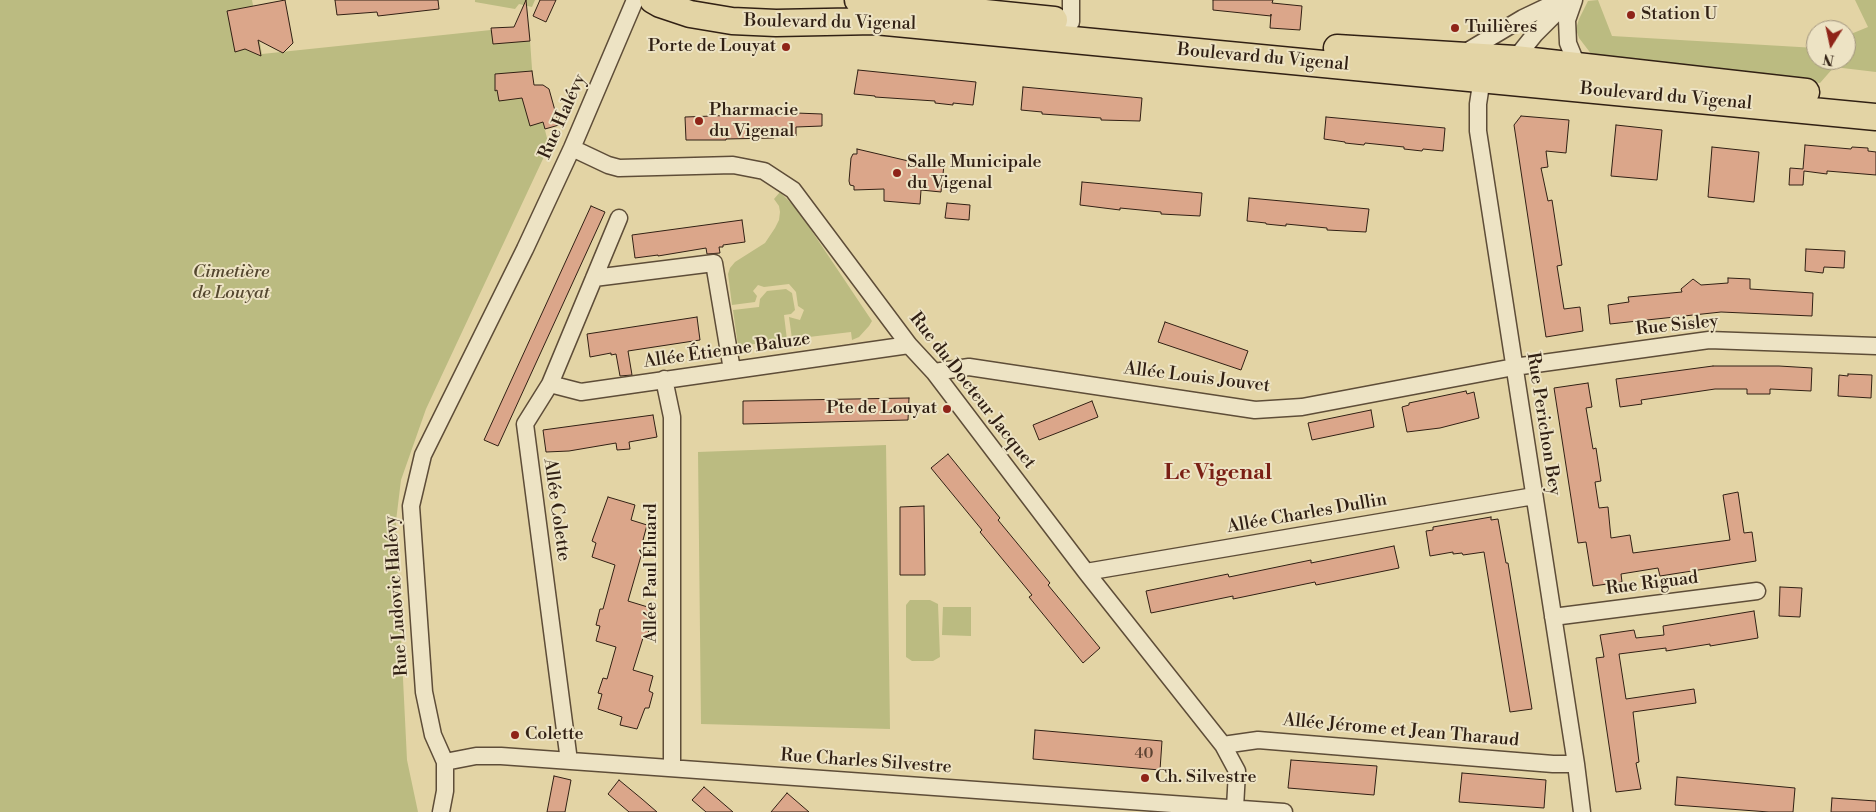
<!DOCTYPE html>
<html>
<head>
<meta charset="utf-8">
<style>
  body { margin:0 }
  #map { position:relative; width:1876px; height:812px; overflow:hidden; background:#e3d4a5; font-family:"Libre Bodoni",serif }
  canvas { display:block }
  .north { position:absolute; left:1806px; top:20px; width:50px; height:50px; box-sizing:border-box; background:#ede3c4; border:1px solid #a2957e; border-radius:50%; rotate:190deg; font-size:14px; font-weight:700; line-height:20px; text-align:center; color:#312014 }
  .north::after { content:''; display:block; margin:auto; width:18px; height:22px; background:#8f2418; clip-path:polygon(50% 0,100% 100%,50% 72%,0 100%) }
</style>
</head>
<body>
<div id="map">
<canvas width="1876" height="812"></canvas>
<div class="north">N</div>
</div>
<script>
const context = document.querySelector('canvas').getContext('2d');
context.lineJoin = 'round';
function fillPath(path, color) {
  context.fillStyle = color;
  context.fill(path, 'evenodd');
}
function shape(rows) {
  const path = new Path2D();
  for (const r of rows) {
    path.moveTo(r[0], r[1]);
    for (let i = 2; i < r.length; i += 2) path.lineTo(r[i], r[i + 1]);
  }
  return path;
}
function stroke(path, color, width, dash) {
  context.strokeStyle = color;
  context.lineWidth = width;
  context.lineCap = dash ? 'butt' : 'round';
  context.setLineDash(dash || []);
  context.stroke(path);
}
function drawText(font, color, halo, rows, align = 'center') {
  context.font = font + ' "Libre Bodoni",serif';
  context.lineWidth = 4;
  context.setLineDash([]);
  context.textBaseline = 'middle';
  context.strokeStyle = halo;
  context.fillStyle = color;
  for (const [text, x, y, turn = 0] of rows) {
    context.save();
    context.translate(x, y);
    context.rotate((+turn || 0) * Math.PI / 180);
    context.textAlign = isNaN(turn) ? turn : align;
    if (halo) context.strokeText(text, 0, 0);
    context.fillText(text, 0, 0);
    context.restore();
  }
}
const green = shape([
  [0,0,252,0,262,54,529,26,533,83,549,146,426,409,401,480,396,521,400,618,407,760,418,812,0,812],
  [475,0,535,0,532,7,519,4,515,9,475,2],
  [1598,0,1612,36,1816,48,1816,60,1846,60,1846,50,1852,50,1846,36,1868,27,1855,0,1876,0,1876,72,1834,67,1820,83,1592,55,1579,38,1576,29,1579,19,1588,1],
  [780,192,797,209,872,321,869,326,859,337,852,340,851,332,792,339,789,317,800,320,804,310,798,306,796,292,789,284,764,287,758,285,753,291,757,296,755,302,732,305,728,274,730,268,735,262,765,243,775,228,779,220,780,212,779,206,774,199],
  [786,289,792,293,795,310,791,314,784,315,787,340,738,346,733,310,759,307,760,299,767,291],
  [886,445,890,729,701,724,698,452],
  [910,600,930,600,938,604,940,657,933,661,912,661,906,657,906,605],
  [943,607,971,607,971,636,942,635]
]);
const building = shape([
  [285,0,293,43,283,53,258,40,261,56,245,49,235,52,227,11,285,0],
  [335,0,438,0,439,9,378,16,377,12,337,15,335,0],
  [526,0,530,41,493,44,491,28,514,27,526,0],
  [540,0,556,0,546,22,533,16,540,0],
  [1213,0,1273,0,1272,3,1302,6,1300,30,1270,28,1271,14,1271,16,1213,10,1213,0],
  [858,70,976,82,973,105,953,103,953,105,935,103,935,101,875,97,875,96,854,94,858,70],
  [532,71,534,85,543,85,549,89,559,125,545,129,543,122,530,126,522,98,499,101,497,90,495,91,495,74,532,71],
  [1023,87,1142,98,1140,121,1101,120,1101,118,1042,114,1042,112,1021,110,1023,87],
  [796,113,822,114,822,126,796,127,796,136,774,137,774,138,726,139,726,140,686,140,685,117,796,113],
  [1521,116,1569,120,1566,153,1546,151,1548,167,1541,168,1548,201,1552,200,1562,265,1557,266,1564,309,1580,307,1583,331,1546,337,1514,125,1521,116],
  [1326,117,1445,128,1443,151,1423,149,1422,151,1404,149,1404,147,1365,143,1364,145,1345,143,1345,142,1324,139,1326,117],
  [1616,125,1662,130,1657,180,1611,176,1616,125],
  [1805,145,1851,149,1852,147,1868,148,1868,151,1876,152,1876,175,1827,171,1827,174,1804,171,1803,185,1789,185,1790,168,1803,169,1805,145],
  [1712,147,1759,152,1754,202,1708,197,1712,147],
  [857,149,917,163,944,165,941,192,921,190,920,204,884,201,884,189,854,190,854,186,850,185,849,181,851,158,853,154,857,154,857,149],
  [1082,182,1202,193,1200,216,1161,214,1161,212,1120,208,1120,210,1080,205,1082,182],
  [1249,198,1369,209,1366,232,1327,230,1327,228,1286,224,1286,226,1266,224,1266,223,1247,221,1249,198],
  [947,203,970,205,969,220,945,218,947,203],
  [591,206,605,212,498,446,484,440,591,206],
  [742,220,745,242,723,245,723,247,719,247,720,253,707,254,706,248,658,256,658,255,635,258,632,235,742,220],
  [1806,249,1845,251,1844,268,1824,267,1823,273,1805,271,1806,249],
  [1728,278,1750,279,1750,289,1813,293,1812,316,1721,312,1610,324,1608,305,1629,302,1628,297,1682,292,1681,289,1693,279,1701,285,1728,283,1728,278],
  [697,317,700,340,628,351,632,375,620,376,616,354,611,355,611,353,590,357,587,334,697,317],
  [1165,322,1248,351,1241,370,1158,342,1165,322],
  [1713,366,1779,366,1812,368,1811,391,1770,389,1770,394,1747,394,1747,389,1715,389,1641,400,1642,404,1620,407,1616,379,1713,366],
  [1848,374,1872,375,1871,398,1838,396,1839,375,1848,376,1848,374],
  [1588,383,1592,407,1586,408,1593,449,1596,448,1601,481,1595,482,1599,508,1608,507,1611,538,1630,535,1633,553,1730,540,1723,495,1738,492,1744,533,1752,532,1756,561,1660,576,1658,568,1621,574,1622,582,1593,586,1586,542,1578,543,1554,388,1588,383],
  [1466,391,1467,394,1474,392,1479,418,1440,428,1407,432,1402,407,1409,405,1409,403,1466,391],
  [909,398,908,420,743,424,743,401,909,398],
  [1092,401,1098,417,1039,440,1033,425,1092,401],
  [1371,410,1374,427,1312,440,1308,423,1371,410],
  [653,415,657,437,629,442,630,449,617,450,616,443,569,451,546,452,543,430,653,415],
  [948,454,1000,518,998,520,1050,583,1048,585,1100,648,1083,663,1029,597,1032,595,980,532,982,530,931,468,948,454],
  [608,497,635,505,631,520,647,525,643,540,648,542,644,557,641,556,628,601,651,608,647,622,651,624,646,639,643,638,633,670,653,676,649,691,653,693,649,708,645,708,637,729,620,725,622,717,598,709,602,694,598,693,603,678,607,679,616,647,596,641,600,626,596,625,600,609,603,609,615,565,592,557,596,543,592,541,608,497],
  [924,506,925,575,900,575,900,507,924,506],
  [1491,517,1491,520,1498,519,1506,563,1508,563,1532,709,1510,712,1484,552,1463,555,1462,553,1453,554,1453,552,1430,556,1426,531,1433,530,1433,527,1491,517],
  [1394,546,1399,568,1316,585,1315,582,1233,599,1233,596,1151,613,1146,591,1228,574,1229,577,1311,560,1311,563,1394,546],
  [1780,587,1802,588,1800,617,1779,616,1780,587],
  [1754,611,1758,638,1710,646,1710,644,1666,651,1666,648,1619,654,1626,699,1694,689,1696,703,1633,712,1639,762,1636,763,1641,789,1616,792,1596,658,1604,657,1600,635,1634,630,1636,638,1664,635,1663,626,1754,611],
  [1035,730,1162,741,1160,770,1033,759,1035,730],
  [1291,760,1377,766,1374,795,1288,788,1291,760],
  [1462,773,1546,780,1544,808,1459,802,1462,773],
  [554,776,571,780,565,812,547,812,554,776],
  [1677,777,1795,788,1793,812,1769,812,1675,805,1677,777],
  [619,780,642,799,657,812,629,812,608,794,619,780],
  [704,787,733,812,706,812,692,800,704,787],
  [787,793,809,812,771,812,787,793],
  [1832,798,1876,801,1876,812,1831,812,1832,798]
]);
const street = shape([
  [1569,0,1535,34,1515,59,1482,78,1478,104,1478,131,1576,764,1582,812],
  [1574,0,1567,20,1568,43,1575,60,1588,66],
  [1071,22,1071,0],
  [1461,55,1523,18,1561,0],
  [572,148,608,165,619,168,733,165,764,171,793,190,909,345,934,372,1086,572,1223,745,1237,771,1235,808],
  [594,278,714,263,732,370],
  [934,372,969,367,1255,410,1302,407,1514,367,1709,340,1876,346],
  [664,379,672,417,672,768],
  [550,384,581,392,909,345],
  [1086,572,1534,496],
  [1553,617,1757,591],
  [1223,745,1258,740,1553,764,1576,764],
  [569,761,525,424,550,384,619,218],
  [445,762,476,756,501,756,1284,812],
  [441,812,445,791,445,762,433,735,424,692,411,506,423,455,525,249,572,148,635,0]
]);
const primary = shape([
  [653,0,660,4,690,14,732,21,776,23,875,21,1876,117],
  [858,0,1054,20],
  [1337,48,1515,59,1806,92]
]);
const markers = [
  [1631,15,5,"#8f2418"],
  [1455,28,5,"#8f2418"],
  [786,47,5,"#8f2418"],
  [699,121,5,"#8f2418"],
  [897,173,5,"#8f2418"],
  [947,409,5,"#8f2418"],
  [515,735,5,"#8f2418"],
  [1145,778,5,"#8f2418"]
];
const numberNames = [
  ["40",1144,754]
];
const poiNames = [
  ["Station U",1641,15],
  ["Tuilières",1465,28],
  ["Porte de Louyat",776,47,"right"],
  ["Pharmacie",709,111],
  ["du Vigenal",709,132],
  ["Salle Municipale",907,163],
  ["du Vigenal",907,184],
  ["Pte de Louyat",937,409,"right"],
  ["Colette",525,735],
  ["Ch. Silvestre",1155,778]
];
const streetNames = [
  ["Boulevard du Vigenal",830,23,1],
  ["Boulevard du Vigenal",1263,58,5],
  ["Boulevard du Vigenal",1666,97,5],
  ["Rue Halévy",563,117,-66],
  ["Rue Sisley",1677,326,-6],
  ["Allée Étienne Baluze",727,351,-8],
  ["Allée Louis Jouvet",1197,378,7],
  ["Rue du Docteur Jacquet",972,391,52],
  ["Rue Perichon Bey",1543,424,81],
  ["Allée Colette",556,510,82],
  ["Allée Charles Dullin",1307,514,-10],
  ["Allée Paul Éluard",652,573,-90],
  ["Rue Riguad",1652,584,-7],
  ["Rue Ludovic Halévy",397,596,-94],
  ["Allée Jérome et Jean Tharaud",1401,731,5],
  ["Rue Charles Silvestre",866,762,4]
];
const parkNames = [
  ["Cimetière",231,273],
  ["de Louyat",231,294]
];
const districtNames = [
  ["Le Vigenal",1218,474]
];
fillPath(green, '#bbbb81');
fillPath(building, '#dba68a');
stroke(building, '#312014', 1);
stroke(street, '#5e4d38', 19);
stroke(primary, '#312014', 29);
stroke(street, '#ede3c4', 16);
stroke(primary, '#e3d4a5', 26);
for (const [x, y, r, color] of markers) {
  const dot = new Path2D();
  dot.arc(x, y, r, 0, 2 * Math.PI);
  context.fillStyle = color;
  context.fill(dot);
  stroke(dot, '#ede3c4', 2);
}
drawText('15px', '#5c4232', null, numberNames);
drawText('18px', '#312014', '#ede3c4', poiNames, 'left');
drawText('18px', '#312014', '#ede3c4', streetNames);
drawText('italic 18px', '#54472f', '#ede3c4', parkNames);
drawText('bold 22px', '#7a1f14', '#ede3c4', districtNames);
</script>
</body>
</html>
